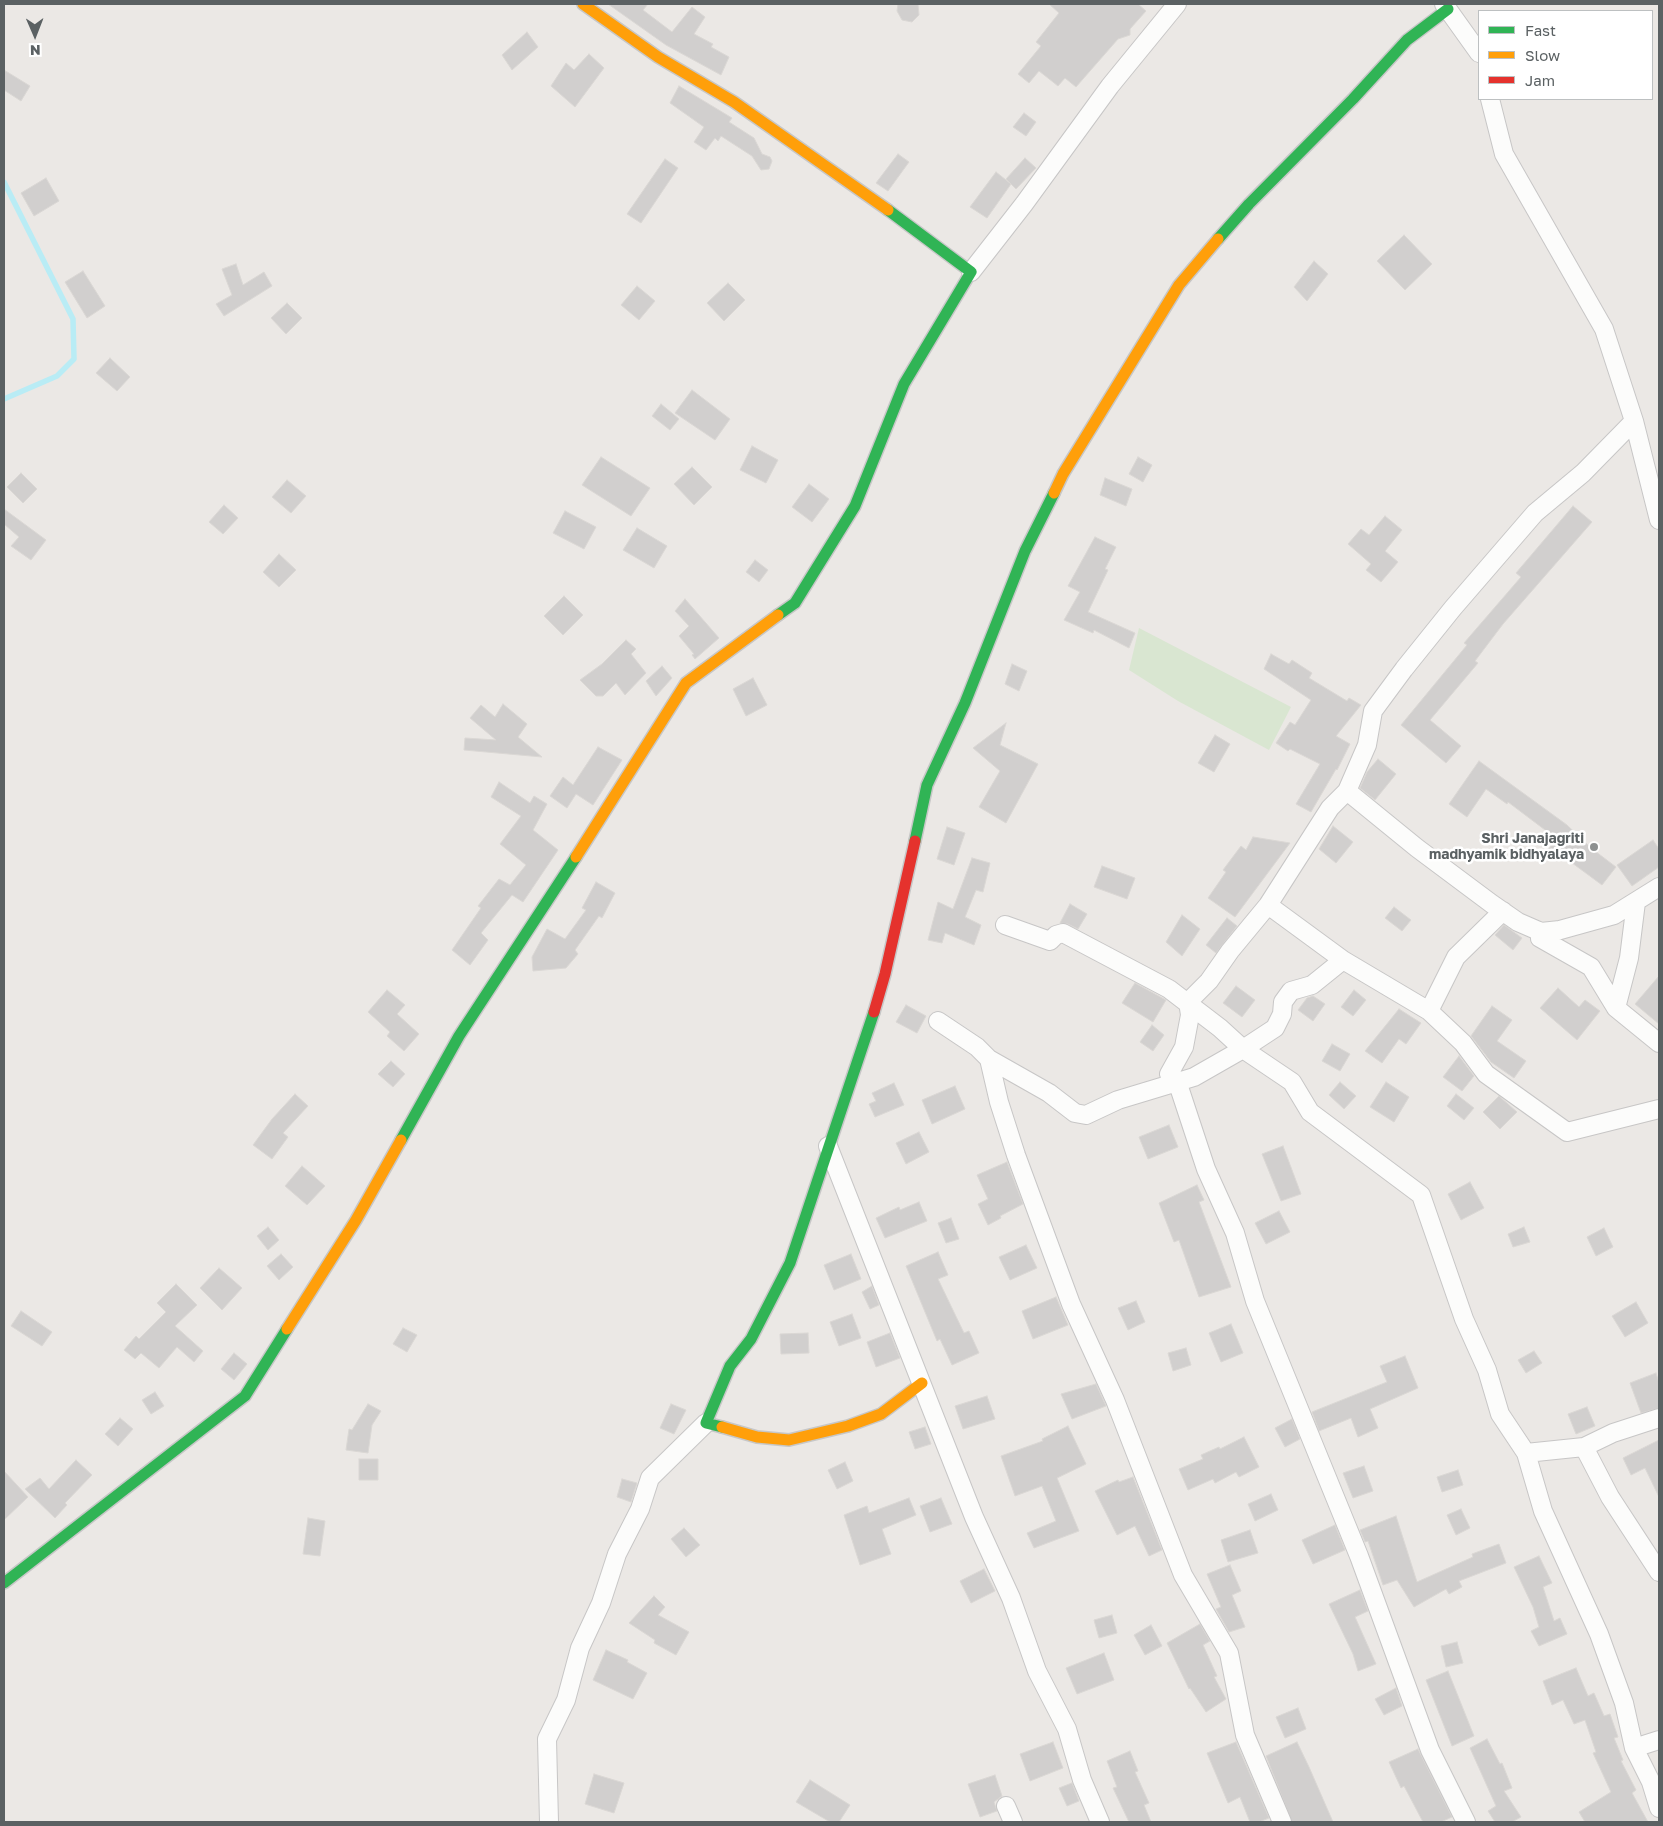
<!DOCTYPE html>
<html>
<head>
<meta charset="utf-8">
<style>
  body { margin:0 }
  #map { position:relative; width:1663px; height:1826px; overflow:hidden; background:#ebe8e5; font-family:"Golos Text",sans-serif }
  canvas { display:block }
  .frame { position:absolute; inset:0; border:5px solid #5b6163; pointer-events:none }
  .legend { position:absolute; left:1478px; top:10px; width:175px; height:90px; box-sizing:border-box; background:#fff; border:1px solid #bdc0c1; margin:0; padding:6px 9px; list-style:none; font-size:15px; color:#5b6163 }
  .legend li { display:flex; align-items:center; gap:10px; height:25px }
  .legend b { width:25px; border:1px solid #bdc0c1 }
  .north { position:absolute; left:10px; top:10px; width:50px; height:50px; -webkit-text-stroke:4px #fff; paint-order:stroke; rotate:179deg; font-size:14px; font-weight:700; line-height:20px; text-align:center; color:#5b6163 }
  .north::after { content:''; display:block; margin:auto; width:18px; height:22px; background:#5b6163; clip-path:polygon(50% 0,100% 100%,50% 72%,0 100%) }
</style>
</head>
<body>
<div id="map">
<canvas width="1663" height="1826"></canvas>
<div class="frame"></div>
<ul class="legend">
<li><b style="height:6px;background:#30b455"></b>Fast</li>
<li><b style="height:6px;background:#ff9f0a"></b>Slow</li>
<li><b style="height:6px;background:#e5322d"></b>Jam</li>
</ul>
<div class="north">N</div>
</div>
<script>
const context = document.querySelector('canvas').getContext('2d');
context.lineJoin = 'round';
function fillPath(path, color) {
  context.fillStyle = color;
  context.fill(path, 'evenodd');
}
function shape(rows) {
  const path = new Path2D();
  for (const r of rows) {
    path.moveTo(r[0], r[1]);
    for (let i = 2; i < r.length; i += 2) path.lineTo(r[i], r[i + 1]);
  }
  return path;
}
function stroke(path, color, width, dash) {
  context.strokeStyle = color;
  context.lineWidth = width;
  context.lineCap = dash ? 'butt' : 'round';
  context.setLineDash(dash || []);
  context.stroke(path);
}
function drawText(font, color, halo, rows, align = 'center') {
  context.font = font + ' "Golos Text",sans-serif';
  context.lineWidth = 5;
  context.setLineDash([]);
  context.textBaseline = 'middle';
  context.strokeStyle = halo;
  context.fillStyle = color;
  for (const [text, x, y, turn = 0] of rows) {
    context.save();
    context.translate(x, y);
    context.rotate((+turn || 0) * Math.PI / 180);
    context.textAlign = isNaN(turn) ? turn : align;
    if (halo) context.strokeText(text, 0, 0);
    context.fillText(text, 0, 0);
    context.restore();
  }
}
const green = shape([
  [1139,628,1291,707,1269,750,1178,701,1129,670]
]);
const stream = shape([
  [4,182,73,319,74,359,57,376,4,399]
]);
const building = shape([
  [608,4,648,4,643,10,672,32,692,7,705,17,694,34,713,44,711,47,729,57,721,75,666,45,608,4],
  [898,4,918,4,919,15,912,22,902,20,897,11,898,4],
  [1049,4,1138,4,1146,11,1130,29,1130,35,1118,39,1076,87,1065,78,1058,86,1039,71,1029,83,1018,74,1041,46,1036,42,1059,13,1049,4],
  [527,32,538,47,512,70,502,55,527,32],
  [589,54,604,68,575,107,551,86,566,63,574,70,589,54],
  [4,70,30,86,21,101,4,90,4,70],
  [679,86,732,118,729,122,754,138,762,154,770,157,772,161,769,169,761,170,752,156,721,136,718,141,715,138,706,150,694,142,704,127,670,103,679,86],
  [1024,113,1036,122,1026,136,1013,127,1024,113],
  [898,154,909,162,888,191,876,183,898,154],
  [1025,158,1036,168,1016,189,1006,179,1025,158],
  [665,159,678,168,641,223,627,214,665,159],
  [996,172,1011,184,987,218,970,207,996,172],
  [46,178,59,201,34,216,21,193,46,178],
  [1404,235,1432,264,1405,290,1377,261,1404,235],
  [1314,261,1328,274,1307,301,1294,287,1314,261],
  [236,264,243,285,264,272,272,286,224,316,216,304,232,295,222,269,236,264],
  [83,271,105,306,87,318,65,282,83,271],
  [728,283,745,300,724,321,707,303,728,283],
  [637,286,655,301,639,320,621,305,637,286],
  [287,303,302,318,286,334,271,318,287,303],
  [110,358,130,377,117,391,96,373,110,358],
  [692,390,730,419,715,440,675,413,692,390],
  [661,404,679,419,670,430,652,416,661,404],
  [752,446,778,460,766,483,740,470,752,446],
  [601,457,650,488,631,516,582,485,601,457],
  [1138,457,1152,465,1143,482,1129,474,1138,457],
  [692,467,712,487,694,505,674,484,692,467],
  [21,473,37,489,23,503,7,487,21,473],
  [1105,478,1132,489,1126,506,1100,495,1105,478],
  [287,480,306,496,291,513,272,497,287,480],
  [809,484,829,499,812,522,792,507,809,484],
  [224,505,238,518,223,534,209,522,224,505],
  [1573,506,1592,522,1503,624,1475,661,1478,663,1430,720,1461,746,1446,763,1401,725,1467,645,1464,643,1521,577,1516,573,1573,506],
  [4,509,46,540,31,560,11,546,19,537,4,524,4,509],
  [565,511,596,527,584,549,553,533,565,511],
  [1385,516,1402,530,1385,551,1398,562,1381,582,1366,570,1371,564,1348,544,1361,529,1369,535,1385,516],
  [637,528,667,546,654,568,623,550,637,528],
  [1095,537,1116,547,1105,569,1108,570,1088,612,1135,633,1129,648,1094,630,1093,633,1064,620,1080,592,1068,586,1095,537],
  [279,554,296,570,279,587,263,572,279,554],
  [755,560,768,570,759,582,746,572,755,560],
  [564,596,583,615,563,635,544,616,564,596],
  [685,599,719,638,695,659,692,655,694,654,679,636,689,626,675,611,685,599],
  [626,640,636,649,631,654,646,673,625,695,616,683,603,696,596,696,580,680,602,664,626,640],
  [1271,654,1289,664,1292,660,1312,673,1309,678,1347,701,1349,698,1361,705,1336,736,1350,744,1337,770,1336,769,1311,812,1296,804,1320,764,1290,749,1288,751,1276,743,1290,722,1295,725,1311,700,1264,669,1271,654],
  [1012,664,1027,671,1019,691,1005,684,1012,664],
  [662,666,672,678,656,696,646,681,662,666],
  [753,678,767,705,746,716,733,689,753,678],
  [503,704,527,724,518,737,542,757,464,750,465,738,496,740,470,718,481,705,495,717,503,704],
  [1006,723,1000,745,1038,764,1006,823,979,807,1000,771,973,748,1006,723],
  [1215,735,1230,744,1214,772,1198,763,1215,735],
  [598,747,622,760,593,805,576,794,567,808,550,796,563,777,573,785,598,747],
  [1378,759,1396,774,1375,800,1360,788,1367,772,1378,759],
  [1479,761,1567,825,1591,848,1616,867,1602,885,1564,857,1560,861,1547,851,1557,839,1508,802,1507,804,1486,789,1467,817,1449,804,1479,761],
  [499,782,530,803,534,796,547,804,533,830,558,850,523,902,512,895,481,933,488,940,470,965,452,950,481,908,478,906,499,879,510,885,526,865,500,844,521,816,491,797,499,782],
  [1333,826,1353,842,1336,863,1319,849,1333,826],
  [947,827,965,833,954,865,937,859,947,827],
  [1253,837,1290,843,1235,917,1208,898,1226,872,1223,870,1241,846,1246,850,1253,837],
  [1653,840,1659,849,1659,867,1632,886,1617,865,1653,840],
  [972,858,990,863,983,892,976,890,965,917,981,925,974,945,945,933,942,943,928,940,938,902,953,909,972,858],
  [1102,866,1135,878,1127,899,1094,887,1102,866],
  [596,882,615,893,602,918,599,916,575,950,578,954,566,968,533,971,532,957,547,929,565,939,586,910,582,908,596,882],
  [1070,904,1087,914,1078,929,1068,924,1060,923,1070,904],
  [1394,907,1411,920,1402,931,1385,918,1394,907],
  [1182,915,1200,929,1182,956,1166,942,1182,915],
  [1227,918,1237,926,1216,953,1206,945,1227,918],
  [1504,925,1522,938,1513,950,1495,935,1504,925],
  [1659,976,1659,1024,1635,1004,1659,976],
  [1135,983,1166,1000,1153,1022,1122,1003,1135,983],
  [1236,986,1255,1000,1242,1017,1223,1003,1236,986],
  [1558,988,1579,1007,1585,1000,1600,1011,1577,1040,1540,1008,1558,988],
  [387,990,405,1005,397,1014,419,1034,404,1051,387,1036,390,1032,368,1012,387,990],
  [1354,990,1366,1000,1353,1016,1341,1007,1354,990],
  [1313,996,1325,1004,1313,1021,1298,1010,1307,998,1313,996],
  [906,1005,926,1016,917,1033,896,1022,906,1005],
  [1492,1006,1512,1020,1497,1041,1526,1061,1514,1078,1491,1062,1471,1036,1492,1006],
  [1399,1009,1421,1023,1406,1044,1399,1039,1382,1063,1365,1051,1399,1009],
  [1152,1025,1164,1035,1153,1051,1140,1042,1152,1025],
  [1332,1044,1350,1054,1340,1071,1322,1061,1332,1044],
  [1459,1056,1474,1076,1462,1091,1443,1077,1459,1056],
  [391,1061,405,1074,393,1087,378,1074,391,1061],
  [1340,1082,1356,1096,1344,1109,1329,1095,1340,1082],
  [1386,1082,1409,1097,1394,1122,1370,1107,1386,1082],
  [894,1083,904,1105,875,1117,869,1104,876,1101,872,1093,894,1083],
  [955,1086,965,1109,932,1124,922,1100,955,1086],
  [295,1094,308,1106,283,1133,288,1137,272,1159,253,1145,272,1119,295,1094],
  [1456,1094,1474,1108,1464,1120,1447,1106,1456,1094],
  [1499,1096,1517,1112,1500,1129,1483,1112,1499,1096],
  [1169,1125,1178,1147,1148,1159,1139,1137,1169,1125],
  [919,1132,929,1152,906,1164,896,1143,919,1132],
  [1283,1146,1301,1194,1281,1201,1262,1154,1283,1146],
  [1007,1162,1023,1204,1000,1216,1001,1218,988,1225,978,1204,988,1199,977,1175,1007,1162],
  [302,1166,325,1186,307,1205,285,1186,302,1166],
  [1470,1182,1484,1208,1461,1220,1448,1194,1470,1182],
  [1197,1185,1204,1200,1199,1202,1231,1287,1199,1297,1179,1240,1174,1242,1159,1203,1197,1185],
  [919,1202,927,1221,885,1238,876,1218,899,1207,900,1210,919,1202],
  [1279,1211,1290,1232,1266,1244,1255,1223,1279,1211],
  [951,1218,959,1239,946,1243,938,1223,951,1218],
  [268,1227,279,1240,268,1250,257,1236,268,1227],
  [1524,1227,1530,1242,1513,1247,1508,1234,1524,1227],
  [1604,1228,1613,1247,1596,1256,1587,1237,1604,1228],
  [1026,1245,1037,1268,1010,1280,999,1257,1026,1245],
  [938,1252,948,1275,938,1279,964,1333,969,1331,979,1353,952,1365,940,1339,937,1341,906,1266,938,1252],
  [281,1254,293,1267,279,1280,267,1266,281,1254],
  [851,1254,861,1279,834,1290,824,1265,851,1254],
  [219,1268,242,1288,222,1310,200,1288,219,1268],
  [176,1284,197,1305,175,1326,203,1351,194,1362,177,1347,159,1368,141,1353,135,1359,124,1350,136,1336,139,1339,166,1312,157,1303,176,1284],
  [872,1286,879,1305,870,1309,862,1292,872,1286],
  [1056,1297,1068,1325,1033,1339,1022,1311,1056,1297],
  [1136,1301,1145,1322,1128,1330,1118,1308,1136,1301],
  [1636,1302,1648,1323,1625,1337,1612,1316,1636,1302],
  [21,1311,52,1332,42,1346,11,1326,21,1311],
  [852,1314,861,1338,839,1346,830,1322,852,1314],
  [1231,1324,1243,1353,1221,1362,1209,1333,1231,1324],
  [403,1328,417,1335,407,1352,393,1344,403,1328],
  [808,1333,809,1353,781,1354,780,1334,808,1333],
  [890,1333,900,1358,876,1367,867,1342,890,1333],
  [1186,1348,1191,1365,1173,1371,1168,1353,1186,1348],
  [1534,1351,1542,1363,1526,1373,1518,1360,1534,1351],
  [234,1353,247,1364,234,1380,221,1369,234,1353],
  [1405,1356,1418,1388,1370,1409,1378,1428,1358,1437,1351,1418,1319,1431,1312,1412,1387,1382,1380,1366,1405,1356],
  [1656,1373,1659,1383,1659,1408,1641,1413,1630,1383,1656,1373],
  [1096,1384,1106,1406,1072,1419,1061,1394,1096,1384],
  [155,1392,164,1406,151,1414,142,1400,155,1392],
  [987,1396,995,1419,963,1429,955,1406,987,1396],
  [368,1404,381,1411,372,1425,368,1453,346,1450,349,1429,352,1430,368,1404],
  [671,1404,686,1410,674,1434,660,1428,671,1404],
  [1587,1407,1595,1426,1576,1434,1568,1414,1587,1407],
  [120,1418,133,1429,118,1446,105,1434,120,1418],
  [1292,1419,1300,1439,1285,1447,1275,1428,1292,1419],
  [1068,1426,1086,1464,1057,1478,1079,1531,1034,1548,1027,1533,1056,1521,1042,1486,1015,1496,1001,1456,1043,1441,1042,1439,1068,1426],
  [925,1427,931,1444,915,1449,909,1432,925,1427],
  [1244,1437,1259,1467,1239,1477,1236,1472,1215,1483,1213,1479,1188,1490,1179,1469,1203,1459,1201,1455,1219,1447,1220,1449,1244,1437],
  [1659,1440,1659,1497,1645,1468,1631,1475,1623,1458,1659,1440],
  [359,1459,378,1459,378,1480,359,1480,359,1459],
  [76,1460,92,1475,65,1503,67,1505,55,1518,25,1489,40,1478,49,1489,76,1460],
  [845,1462,853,1481,837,1489,828,1470,845,1462],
  [1364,1466,1373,1491,1353,1498,1343,1473,1364,1466],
  [1458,1470,1463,1485,1442,1492,1437,1477,1458,1470],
  [4,1471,28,1497,4,1520,4,1471],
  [1133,1477,1162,1550,1149,1556,1135,1526,1117,1535,1095,1491,1118,1480,1119,1482,1133,1477],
  [622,1479,637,1483,631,1502,617,1497,622,1479],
  [1271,1494,1278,1510,1255,1521,1248,1504,1271,1494],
  [909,1498,916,1515,882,1529,891,1554,860,1565,844,1515,867,1506,869,1513,909,1498],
  [941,1498,952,1524,930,1532,920,1506,941,1498],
  [1461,1509,1470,1528,1456,1535,1447,1515,1461,1509],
  [1396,1516,1417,1582,1473,1557,1472,1554,1499,1544,1506,1563,1459,1581,1462,1587,1449,1594,1446,1589,1414,1607,1397,1580,1383,1585,1368,1541,1365,1542,1360,1530,1396,1516],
  [308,1518,325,1521,320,1556,303,1554,308,1518],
  [1335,1525,1345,1550,1313,1564,1302,1540,1335,1525],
  [684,1528,700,1545,686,1557,671,1539,684,1528],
  [1250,1530,1258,1553,1228,1562,1221,1540,1250,1530],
  [1539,1556,1552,1583,1543,1587,1554,1621,1560,1618,1567,1634,1539,1646,1531,1631,1539,1627,1533,1607,1514,1567,1539,1556],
  [1230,1565,1241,1591,1232,1595,1245,1627,1229,1632,1216,1609,1221,1607,1207,1574,1230,1565],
  [984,1569,995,1591,971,1603,960,1581,984,1569],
  [1360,1590,1368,1611,1355,1617,1376,1664,1358,1671,1353,1654,1329,1604,1360,1590],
  [654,1596,665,1607,658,1615,689,1632,676,1655,654,1643,655,1640,629,1623,654,1596],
  [1112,1615,1117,1633,1099,1638,1094,1620,1112,1615],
  [1200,1624,1210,1641,1203,1645,1217,1676,1214,1677,1226,1699,1206,1712,1190,1688,1189,1689,1167,1643,1200,1624],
  [1151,1625,1162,1646,1145,1655,1134,1635,1151,1625],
  [1457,1642,1463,1663,1446,1667,1441,1646,1457,1642],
  [606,1650,628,1660,627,1662,647,1673,633,1699,593,1680,606,1650],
  [1104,1653,1114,1680,1077,1694,1066,1668,1104,1653],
  [1576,1668,1588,1696,1594,1693,1604,1716,1610,1714,1618,1737,1614,1738,1623,1760,1621,1761,1636,1790,1632,1793,1648,1822,1585,1822,1579,1812,1611,1792,1593,1753,1596,1752,1585,1720,1574,1724,1563,1700,1552,1705,1543,1681,1576,1668],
  [1448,1671,1474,1736,1452,1746,1426,1680,1448,1671],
  [1396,1688,1402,1706,1384,1715,1375,1699,1396,1688],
  [1298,1708,1306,1729,1285,1738,1276,1717,1298,1708],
  [1487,1739,1500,1764,1502,1763,1512,1788,1504,1791,1521,1817,1512,1822,1495,1822,1488,1811,1496,1806,1470,1748,1487,1739],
  [1053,1742,1063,1768,1030,1781,1020,1754,1053,1742],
  [1236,1742,1269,1818,1259,1822,1250,1822,1240,1797,1228,1803,1207,1753,1236,1742],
  [1297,1742,1309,1767,1333,1822,1292,1822,1266,1756,1297,1742],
  [1418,1749,1452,1817,1441,1822,1423,1822,1404,1786,1401,1788,1389,1762,1418,1749],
  [1130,1751,1138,1771,1135,1772,1149,1803,1144,1805,1151,1822,1129,1822,1113,1788,1117,1787,1107,1761,1130,1751],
  [594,1774,624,1783,614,1813,585,1804,594,1774],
  [995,1775,1002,1796,994,1802,997,1811,980,1817,968,1784,995,1775],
  [810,1780,850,1805,839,1822,830,1822,796,1802,810,1780],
  [1072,1783,1079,1801,1067,1806,1059,1788,1072,1783]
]);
const street = shape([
  [1444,4,1479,53],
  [1490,99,1504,154,1604,329,1634,421,1659,520],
  [971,272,1024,204,1110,86,1177,4],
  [1347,791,1417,848,1492,904,1518,922,1541,932,1560,930,1614,915,1659,887],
  [1636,902,1629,958,1616,1008,1659,1043],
  [1268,905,1343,960,1429,1011],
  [1503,911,1456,957,1429,1011,1463,1043,1486,1074,1567,1132,1659,1109],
  [1541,932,1540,938,1591,967,1616,1008],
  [1343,960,1312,985,1291,991,1283,1002,1282,1014,1275,1028,1243,1049,1292,1082,1310,1112,1421,1195,1464,1319,1487,1370,1500,1414,1526,1453,1584,1447,1613,1433,1659,1418],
  [1188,1002,1190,1015,1184,1047,1169,1074,1177,1081,1206,1169,1235,1233,1255,1301,1359,1556,1430,1750,1466,1822],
  [1188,1002,1209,981,1230,951,1268,905,1330,808,1347,791,1367,745,1373,711,1404,669,1453,608,1535,513,1583,473,1634,421],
  [938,1021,977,1047,989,1059,999,1102,1016,1155,1071,1304,1115,1400,1183,1575,1229,1653,1245,1735,1282,1822],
  [989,1059,1049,1093,1075,1113,1086,1115,1118,1100,1194,1077,1243,1049,1220,1028,1169,989,1063,933,1056,935,1050,941,1005,925],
  [828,1146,974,1517,1011,1598,1037,1671,1067,1729,1082,1780,1100,1822],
  [1584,1447,1610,1497,1659,1572],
  [1526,1453,1543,1511,1599,1634,1624,1703,1634,1748,1651,1782,1659,1808],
  [1634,1748,1659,1740],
  [1006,1806,1013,1822],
  [549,1822,547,1739,566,1700,580,1648,601,1603,617,1554,640,1509,650,1478,706,1423]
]);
const fast = shape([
  [1218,239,1249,204,1353,99,1407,40,1448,9],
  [778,615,795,603,855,506,904,384,971,272,888,210],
  [915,841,927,785,965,703,1025,551,1054,493],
  [401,1140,459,1036,576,857],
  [722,1427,706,1423,730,1366,751,1339,790,1263,874,1012],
  [4,1583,245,1396,287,1329]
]);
const slow = shape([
  [583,4,658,57,734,102,888,210],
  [1054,493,1063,474,1179,285,1218,239],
  [576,857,686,683,778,615],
  [287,1329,356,1220,401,1140],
  [722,1427,757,1437,789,1440,848,1426,881,1414,922,1383]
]);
const jam = shape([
  [874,1012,885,974,915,841]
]);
const markers = [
  [1594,847,5,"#8d9090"]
];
const poiNames = [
  ["Shri Janajagriti",1584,839],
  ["madhyamik bidhyalaya",1584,855]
];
fillPath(green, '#d9e6d1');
stroke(stream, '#b9ecf5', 5.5);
fillPath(building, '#d1cfce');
stroke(building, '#dad7d4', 1);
stroke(street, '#c7c6c6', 20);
stroke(fast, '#c7c7c7', 14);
stroke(slow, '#c7c7c7', 14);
stroke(jam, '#c7c7c7', 14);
stroke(street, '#fcfcfb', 18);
stroke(fast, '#30b455', 11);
stroke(slow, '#ff9f0a', 11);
stroke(jam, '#e5322d', 11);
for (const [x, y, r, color] of markers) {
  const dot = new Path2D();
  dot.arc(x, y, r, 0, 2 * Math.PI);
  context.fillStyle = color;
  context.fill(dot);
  stroke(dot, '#fff', 2);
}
drawText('bold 14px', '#5b6163', '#fff', poiNames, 'right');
</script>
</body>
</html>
